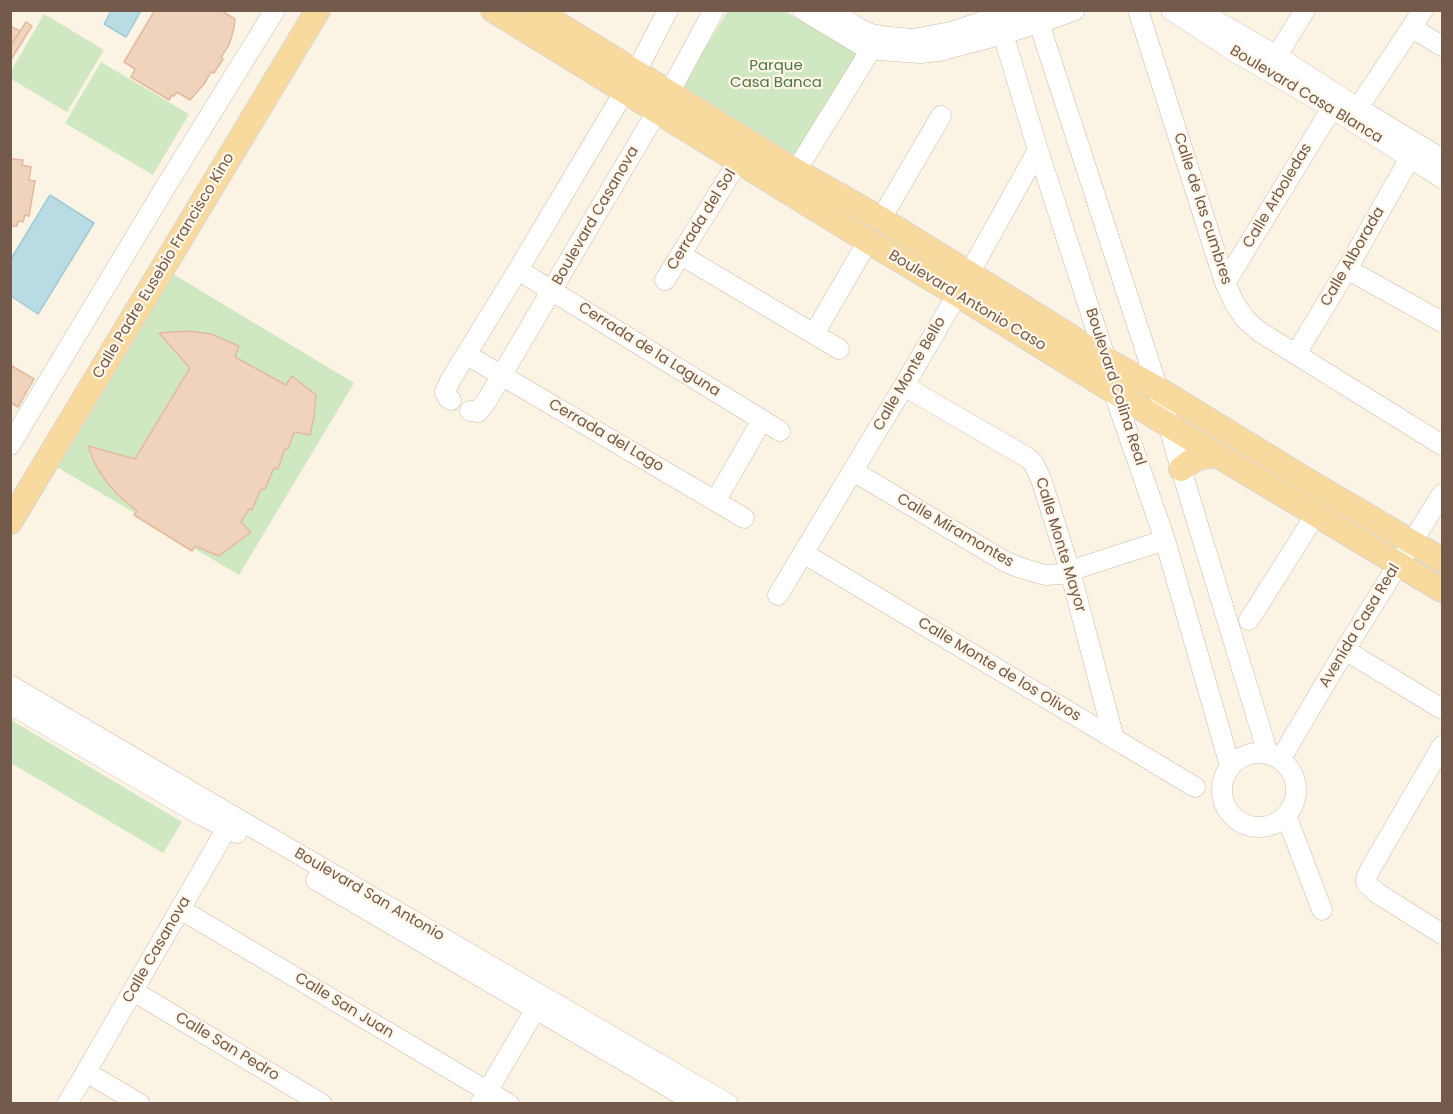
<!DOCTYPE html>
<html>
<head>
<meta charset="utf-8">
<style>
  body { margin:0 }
  #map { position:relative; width:1453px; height:1114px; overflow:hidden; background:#fbf3e3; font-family:Poppins,sans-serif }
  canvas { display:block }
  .frame { position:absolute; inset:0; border:12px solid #735a4a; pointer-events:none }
</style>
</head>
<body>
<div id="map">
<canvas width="1453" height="1114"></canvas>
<div class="frame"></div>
</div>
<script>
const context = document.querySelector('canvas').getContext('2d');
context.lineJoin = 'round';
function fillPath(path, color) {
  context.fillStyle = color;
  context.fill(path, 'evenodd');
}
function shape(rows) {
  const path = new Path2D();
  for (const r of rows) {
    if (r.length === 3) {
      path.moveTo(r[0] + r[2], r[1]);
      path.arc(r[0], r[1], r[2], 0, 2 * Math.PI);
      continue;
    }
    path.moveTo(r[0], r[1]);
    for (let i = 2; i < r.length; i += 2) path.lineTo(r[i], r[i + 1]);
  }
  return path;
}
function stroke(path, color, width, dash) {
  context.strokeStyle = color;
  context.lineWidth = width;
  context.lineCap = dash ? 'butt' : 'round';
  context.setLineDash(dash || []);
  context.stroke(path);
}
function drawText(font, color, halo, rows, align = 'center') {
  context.font = font + ' Poppins,sans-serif';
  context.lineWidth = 4.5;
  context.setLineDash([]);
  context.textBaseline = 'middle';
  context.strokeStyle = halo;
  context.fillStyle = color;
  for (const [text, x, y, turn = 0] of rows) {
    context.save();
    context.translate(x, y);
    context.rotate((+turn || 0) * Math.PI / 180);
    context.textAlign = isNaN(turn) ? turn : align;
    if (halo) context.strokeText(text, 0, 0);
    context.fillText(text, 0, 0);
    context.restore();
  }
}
const green = shape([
  [728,11,785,11,854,52,857,66,800,158,681,87],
  [44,14,104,50,67,112,11,79,11,71],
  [101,62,189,114,153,175,65,123],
  [173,274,354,383,239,575,57,467],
  [11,720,182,822,163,853,11,763]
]);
const water = shape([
  [111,11,111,10,141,11,126,37,104,24,111,11],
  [50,195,94,223,38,314,11,296,11,259,50,195]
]);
const building = shape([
  [155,10,220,10,235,19,234,28,229,45,221,57,223,59,214,73,211,72,204,84,190,100,177,92,174,96,172,95,169,100,131,77,135,69,124,62,155,10],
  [26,22,32,26,10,61,10,47,26,22],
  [10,26,20,31,10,47,10,26],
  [10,153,12,159,23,160,22,165,31,167,29,180,35,181,29,216,25,215,23,222,18,221,17,226,11,226,10,227,10,153],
  [188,331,211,334,239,346,235,357,286,385,292,376,316,395,314,417,310,435,294,432,288,449,285,448,278,469,274,468,265,489,261,489,252,510,249,509,241,522,251,532,219,556,195,546,192,551,134,515,137,511,117,494,106,481,95,464,88,446,135,459,190,368,159,333,188,331],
  [10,365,34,379,18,407,10,402,10,365]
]);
const minor = shape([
  [803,10,861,45,879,50,920,53,939,51,1003,34,1039,23,1075,10],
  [830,10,858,28,871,34,889,37,913,39,951,32,996,17,1023,10],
  [994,10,1003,34,1038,150,1106,360,1113,390,1165,540,1230,766],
  [1033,10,1039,23,1158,389,1181,469,1268,754],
  [1138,10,1225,283,1235,304,1246,320,1260,332,1442,445],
  [1171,10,1237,53,1332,108,1410,158,1442,178],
  [1197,10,1277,56,1358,108,1442,159],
  [1412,28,1442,46],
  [1270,67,1305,10],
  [1358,108,1423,10],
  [796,171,872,48],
  [881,219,941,116],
  [681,255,839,349],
  [1347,269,1442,322],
  [518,270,780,431],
  [665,280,739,160],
  [1225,283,1332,108],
  [814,334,868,241],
  [1296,354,1347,269,1410,158],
  [467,355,744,518],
  [904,386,1028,458,1034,464,1042,482,1070,571,1114,739],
  [451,400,448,398,445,392,451,379,518,270,636,72,668,10],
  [470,411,478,412,486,402,657,111,669,93,714,10],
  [10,445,163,191,275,10],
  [853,471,1004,561,1018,567,1045,575,1060,574,1165,540],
  [716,500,762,420],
  [803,553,1195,787],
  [778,595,904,386,969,274,1038,150],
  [1249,620,1316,514],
  [1345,650,1442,709],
  [10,685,233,816,728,1104],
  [10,704,199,814,237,833],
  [1442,746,1372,866,1367,876,1366,880,1367,884,1377,893,1442,934],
  [1259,790,37],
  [1280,760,1345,650,1442,494],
  [1286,815,1322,910],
  [316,880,697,1104],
  [180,909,509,1104],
  [133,991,322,1104],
  [86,1072,140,1104],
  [67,1104,86,1072,227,828],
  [480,1104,535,1010]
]);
const major = shape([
  [493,10,868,241,957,294,1217,455,1442,590],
  [535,10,796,171,881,219,1065,333,1106,360,1158,389,1308,481,1442,560],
  [1181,469,1190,462,1200,457,1217,455],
  [10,522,318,10]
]);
const parkNames = [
  ["Parque",776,66],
  ["Casa Banca",776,83]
];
const streetNames = [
  ["Boulevard Casa Blanca",1306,95,31],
  ["Calle Arboledas",1278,196,-59],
  ["Calle de las cumbres",1202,209,72],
  ["Boulevard Casanova",596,216,-60],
  ["Cerrada del Sol",702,220,-58],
  ["Calle Alborada",1353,257,-60],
  ["Calle Padre Eusebio Francisco Kino",164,266,-59],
  ["Boulevard Antonio Caso",967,301,31],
  ["Cerrada de la Laguna",649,350,32],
  ["Calle Monte Bello",910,374,-60],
  ["Boulevard Colina Real",1115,387,72],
  ["Cerrada del Lago",606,436,30],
  ["Calle Miramontes",955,531,30],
  ["Calle Monte Mayor",1060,545,73],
  ["Avenida Casa Real",1360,626,-59],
  ["Calle Monte de los Olivos",999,670,31],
  ["Boulevard San Antonio",369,895,30],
  ["Calle Casanova",157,950,-60],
  ["Calle San Juan",344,1006,31],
  ["Calle San Pedro",227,1047,31]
];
fillPath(green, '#d0e8c2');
fillPath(water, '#b9dce4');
stroke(water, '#9fcbd6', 1.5);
fillPath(building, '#f0d3bc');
stroke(building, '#e2ba9d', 1.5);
stroke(minor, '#cdbbaa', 21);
stroke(major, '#dbd4d0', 26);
stroke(minor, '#fff', 20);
stroke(major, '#f8da9e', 24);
drawText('15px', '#507842', '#fef7e9', parkNames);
drawText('15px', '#735a4a', '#fef7e9', streetNames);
</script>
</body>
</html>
